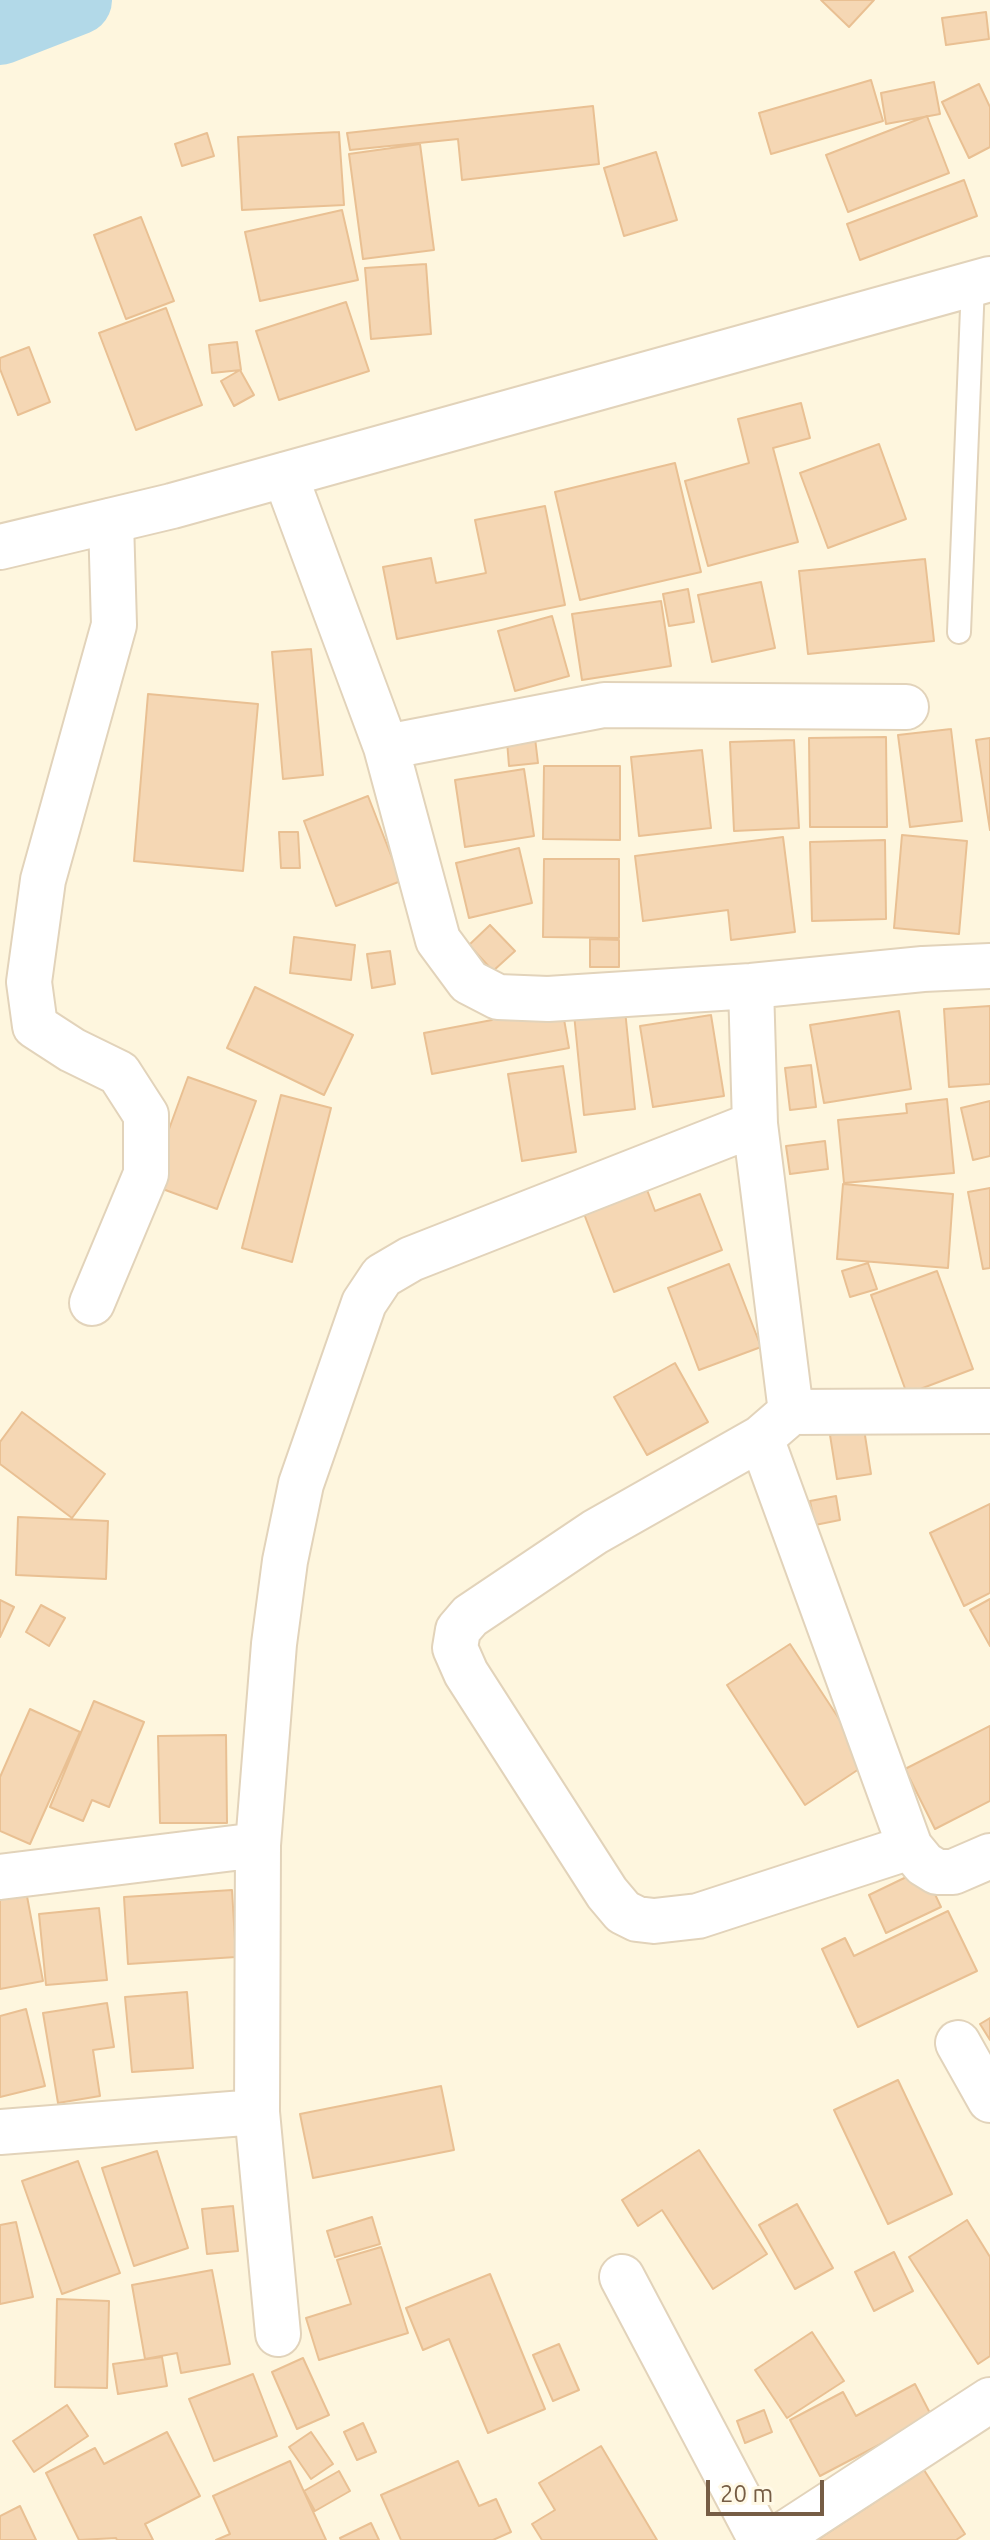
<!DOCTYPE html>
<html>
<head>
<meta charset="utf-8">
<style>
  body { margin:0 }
  #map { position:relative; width:990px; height:2540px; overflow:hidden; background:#fef6de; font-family:Ubuntu,sans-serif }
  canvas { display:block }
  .scale { position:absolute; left:706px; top:2480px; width:118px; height:36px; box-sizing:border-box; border:4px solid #765d45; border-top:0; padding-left:10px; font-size:24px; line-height:28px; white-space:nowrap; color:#765d45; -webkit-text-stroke:6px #fff9e6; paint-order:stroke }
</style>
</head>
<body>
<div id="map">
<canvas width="990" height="2540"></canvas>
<div class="scale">20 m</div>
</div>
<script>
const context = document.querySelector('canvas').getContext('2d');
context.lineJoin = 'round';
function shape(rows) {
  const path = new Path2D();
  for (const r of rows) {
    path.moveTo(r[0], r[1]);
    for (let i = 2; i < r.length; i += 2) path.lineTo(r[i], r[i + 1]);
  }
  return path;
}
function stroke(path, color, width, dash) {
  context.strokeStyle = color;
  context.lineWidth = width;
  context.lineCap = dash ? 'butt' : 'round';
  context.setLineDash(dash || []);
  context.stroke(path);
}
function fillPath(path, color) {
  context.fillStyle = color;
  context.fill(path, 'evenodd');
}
const river = shape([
  [0,30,77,0]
]);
const building = shape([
  [821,0,874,0,849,27,821,0],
  [986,12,989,39,946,45,942,18,986,12],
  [871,80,883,121,771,154,759,113,871,80],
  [934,82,940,114,886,124,881,93,934,82],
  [979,84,990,107,990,147,969,158,942,102,979,84],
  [593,106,599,164,462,180,458,139,350,150,347,133,593,106],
  [927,116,949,173,848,212,826,155,927,116],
  [339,132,344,205,242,210,238,137,339,132],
  [207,133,214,156,182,166,175,144,207,133],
  [420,144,434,250,363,259,349,154,420,144],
  [656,152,677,220,624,236,604,168,656,152],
  [964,180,977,216,860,260,847,224,964,180],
  [342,210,358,280,260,301,245,232,342,210],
  [141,217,174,301,126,319,94,235,141,217],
  [426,264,431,334,371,339,365,268,426,264],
  [346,302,369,371,279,400,256,331,346,302],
  [166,308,202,405,136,430,99,333,166,308],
  [237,342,241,370,212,373,209,345,237,342],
  [29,347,50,402,18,415,0,369,0,358,29,347],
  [240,370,254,395,234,406,221,381,240,370],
  [801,403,810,438,773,448,798,542,708,566,685,481,749,463,738,419,801,403],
  [879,444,906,519,828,548,800,473,879,444],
  [675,463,701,572,580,600,555,492,675,463],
  [545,506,565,605,397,639,383,567,431,558,436,583,486,573,475,520,545,506],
  [925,559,934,641,808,654,799,571,925,559],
  [761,582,775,648,712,662,698,595,761,582],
  [688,589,694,622,669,626,663,594,688,589],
  [661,601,671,666,582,680,572,614,661,601],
  [552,616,569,676,515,691,498,631,552,616],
  [311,649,323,775,283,779,272,652,311,649],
  [148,694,258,704,243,871,134,861,148,694],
  [951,729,962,821,910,827,898,735,951,729],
  [886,737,887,827,810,827,809,738,886,737],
  [535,738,538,763,509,766,507,741,535,738],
  [990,738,990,830,976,740,990,738],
  [794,740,799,828,734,831,730,742,794,740],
  [702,750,711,828,639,836,631,757,702,750],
  [544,766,620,766,620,840,543,839,544,766],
  [524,769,534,836,465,847,455,780,524,769],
  [368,796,401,881,336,906,304,821,368,796],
  [279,832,298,832,300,868,281,868,279,832],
  [902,835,967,841,959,934,894,928,902,835],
  [783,837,795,932,731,940,728,910,643,921,635,856,783,837],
  [885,840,886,919,812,921,810,842,885,840],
  [519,848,532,903,469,918,456,863,519,848],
  [544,859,619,859,619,938,543,937,544,859],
  [490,925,515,951,493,971,469,945,490,925],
  [294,937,355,945,351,980,290,973,294,937],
  [590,939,619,940,619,967,590,967,590,939],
  [390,951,395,984,372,988,367,954,390,951],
  [255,987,353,1035,324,1095,227,1048,255,987],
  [624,1000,635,1109,584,1115,573,1004,624,1000],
  [561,1002,569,1048,432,1074,424,1033,492,1020,490,1015,561,1002],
  [990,1006,990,1084,949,1087,944,1009,990,1006],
  [899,1011,911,1089,824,1103,810,1025,899,1011],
  [711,1015,724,1096,653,1107,640,1026,711,1015],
  [811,1065,816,1107,790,1110,785,1068,811,1065],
  [563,1066,576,1152,522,1161,508,1074,563,1066],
  [188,1077,256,1101,217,1209,149,1184,188,1077],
  [281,1095,331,1108,292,1262,242,1248,281,1095],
  [947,1099,954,1173,844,1183,838,1120,907,1113,906,1104,947,1099],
  [990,1101,990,1156,973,1160,961,1108,990,1101],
  [825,1141,828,1169,790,1174,786,1146,825,1141],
  [644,1182,655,1211,700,1194,722,1250,614,1292,581,1206,644,1182],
  [843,1184,953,1194,948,1268,837,1259,843,1184],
  [990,1188,990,1268,983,1269,968,1192,990,1188],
  [868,1263,877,1289,850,1297,842,1271,868,1263],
  [729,1264,761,1347,699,1370,668,1288,729,1264],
  [937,1271,973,1369,907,1394,871,1295,937,1271],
  [675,1363,708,1422,647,1455,614,1397,675,1363],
  [22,1412,105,1474,72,1518,0,1464,0,1442,22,1412],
  [864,1429,871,1474,837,1479,830,1435,864,1429],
  [836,1496,840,1520,815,1525,810,1501,836,1496],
  [990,1504,990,1593,964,1606,930,1533,990,1504],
  [18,1517,108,1521,106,1579,16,1575,18,1517],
  [990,1599,990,1646,970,1610,990,1599],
  [0,1600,14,1607,0,1637,0,1600],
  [41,1605,65,1618,49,1646,26,1632,41,1605],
  [790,1644,868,1763,805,1805,727,1685,790,1644],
  [94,1701,144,1722,109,1807,92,1800,83,1821,50,1807,94,1701],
  [30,1709,80,1732,30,1844,0,1831,0,1777,30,1709],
  [990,1726,990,1801,935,1829,905,1769,990,1726],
  [226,1735,227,1823,160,1823,158,1736,226,1735],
  [923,1869,941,1907,886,1933,869,1895,923,1869],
  [232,1890,236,1957,128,1964,124,1897,232,1890],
  [26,1891,43,1981,0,1989,0,1896,26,1891],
  [99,1908,107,1980,46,1985,39,1914,99,1908],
  [948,1911,977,1971,858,2027,822,1949,845,1938,854,1956,948,1911],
  [187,1992,193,2068,132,2072,125,1997,187,1992],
  [107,2003,114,2047,93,2050,100,2096,58,2103,43,2013,107,2003],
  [26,2009,45,2086,0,2097,0,2016,26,2009],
  [990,2018,990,2040,980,2024,990,2018],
  [898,2080,952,2194,888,2224,834,2110,898,2080],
  [441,2086,454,2150,313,2178,300,2114,441,2086],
  [699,2150,767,2254,713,2289,662,2210,638,2226,622,2200,699,2150],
  [157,2151,188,2248,134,2266,102,2168,157,2151],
  [78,2161,120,2273,62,2294,22,2181,78,2161],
  [797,2204,833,2268,795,2289,759,2225,797,2204],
  [233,2206,238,2251,207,2254,202,2209,233,2206],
  [372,2217,380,2244,335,2257,327,2231,372,2217],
  [967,2220,990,2257,990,2356,978,2364,909,2257,967,2220],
  [16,2222,33,2297,0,2304,0,2225,16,2222],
  [381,2247,408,2333,319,2360,306,2318,351,2304,337,2260,381,2247],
  [894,2252,913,2291,874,2311,855,2272,894,2252],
  [212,2270,230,2364,181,2373,177,2353,145,2359,132,2285,212,2270],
  [490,2274,545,2409,488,2433,449,2339,423,2350,406,2308,490,2274],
  [57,2299,109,2301,107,2388,55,2387,57,2299],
  [812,2332,844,2381,787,2418,755,2370,812,2332],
  [559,2344,579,2390,553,2401,533,2355,559,2344],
  [162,2357,167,2386,118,2394,113,2364,162,2357],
  [303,2358,329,2415,297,2429,272,2372,303,2358],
  [253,2374,277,2436,214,2461,189,2399,253,2374],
  [915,2384,932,2417,820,2476,790,2420,843,2392,856,2416,915,2384],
  [67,2405,88,2436,34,2472,13,2441,67,2405],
  [764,2410,772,2432,745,2443,737,2421,764,2410],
  [363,2423,376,2452,357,2460,344,2432,363,2423],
  [167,2432,200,2496,145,2524,153,2540,117,2540,116,2538,79,2540,46,2473,95,2448,104,2464,167,2432],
  [311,2432,333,2464,311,2479,289,2447,311,2432],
  [601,2446,657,2540,542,2540,532,2524,555,2510,539,2483,601,2446],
  [290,2461,326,2540,216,2540,230,2534,213,2496,290,2461],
  [458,2461,479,2506,496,2499,511,2532,493,2540,401,2540,381,2495,458,2461],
  [924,2470,965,2534,956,2540,817,2540,924,2470],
  [339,2471,350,2491,315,2511,304,2491,339,2471],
  [20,2506,36,2540,0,2540,0,2516,20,2506],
  [371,2523,379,2540,341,2540,340,2538,371,2523]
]);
const service = shape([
  [959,632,973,284]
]);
const minor = shape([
  [285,475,386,747,438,940,469,982,498,997,548,999,751,986,923,969,990,966],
  [386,747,604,705,906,707],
  [751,986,755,1124,791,1412],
  [92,1303,146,1174,146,1115,119,1073,72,1050,35,1026,29,982,43,880,114,625,111,521],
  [761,1438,910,1847,924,1864,937,1872,953,1872,990,1856],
  [910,1847,698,1916,654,1921,637,1919,623,1912,607,1893,466,1673,455,1648,458,1630,470,1616,595,1532,761,1438,791,1412,990,1411],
  [0,1877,258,1845],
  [958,2043,990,2100],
  [0,2132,257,2112],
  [622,2277,761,2540],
  [278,2334,257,2112,258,1845,274,1644,285,1561,301,1484,364,1303,382,1276,411,1259,755,1124],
  [775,2540,990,2400]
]);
const tertiary = shape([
  [0,547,172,506,990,279]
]);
stroke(river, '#b2d9e8', 70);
fillPath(building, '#f5d7b4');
stroke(building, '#e9c093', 2);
stroke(service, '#e2d3ba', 26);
stroke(minor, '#e2d3ba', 48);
stroke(tertiary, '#e2d3ba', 48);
stroke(service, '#fff', 22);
stroke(minor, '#fff', 44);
stroke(tertiary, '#fff', 44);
</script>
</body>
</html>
